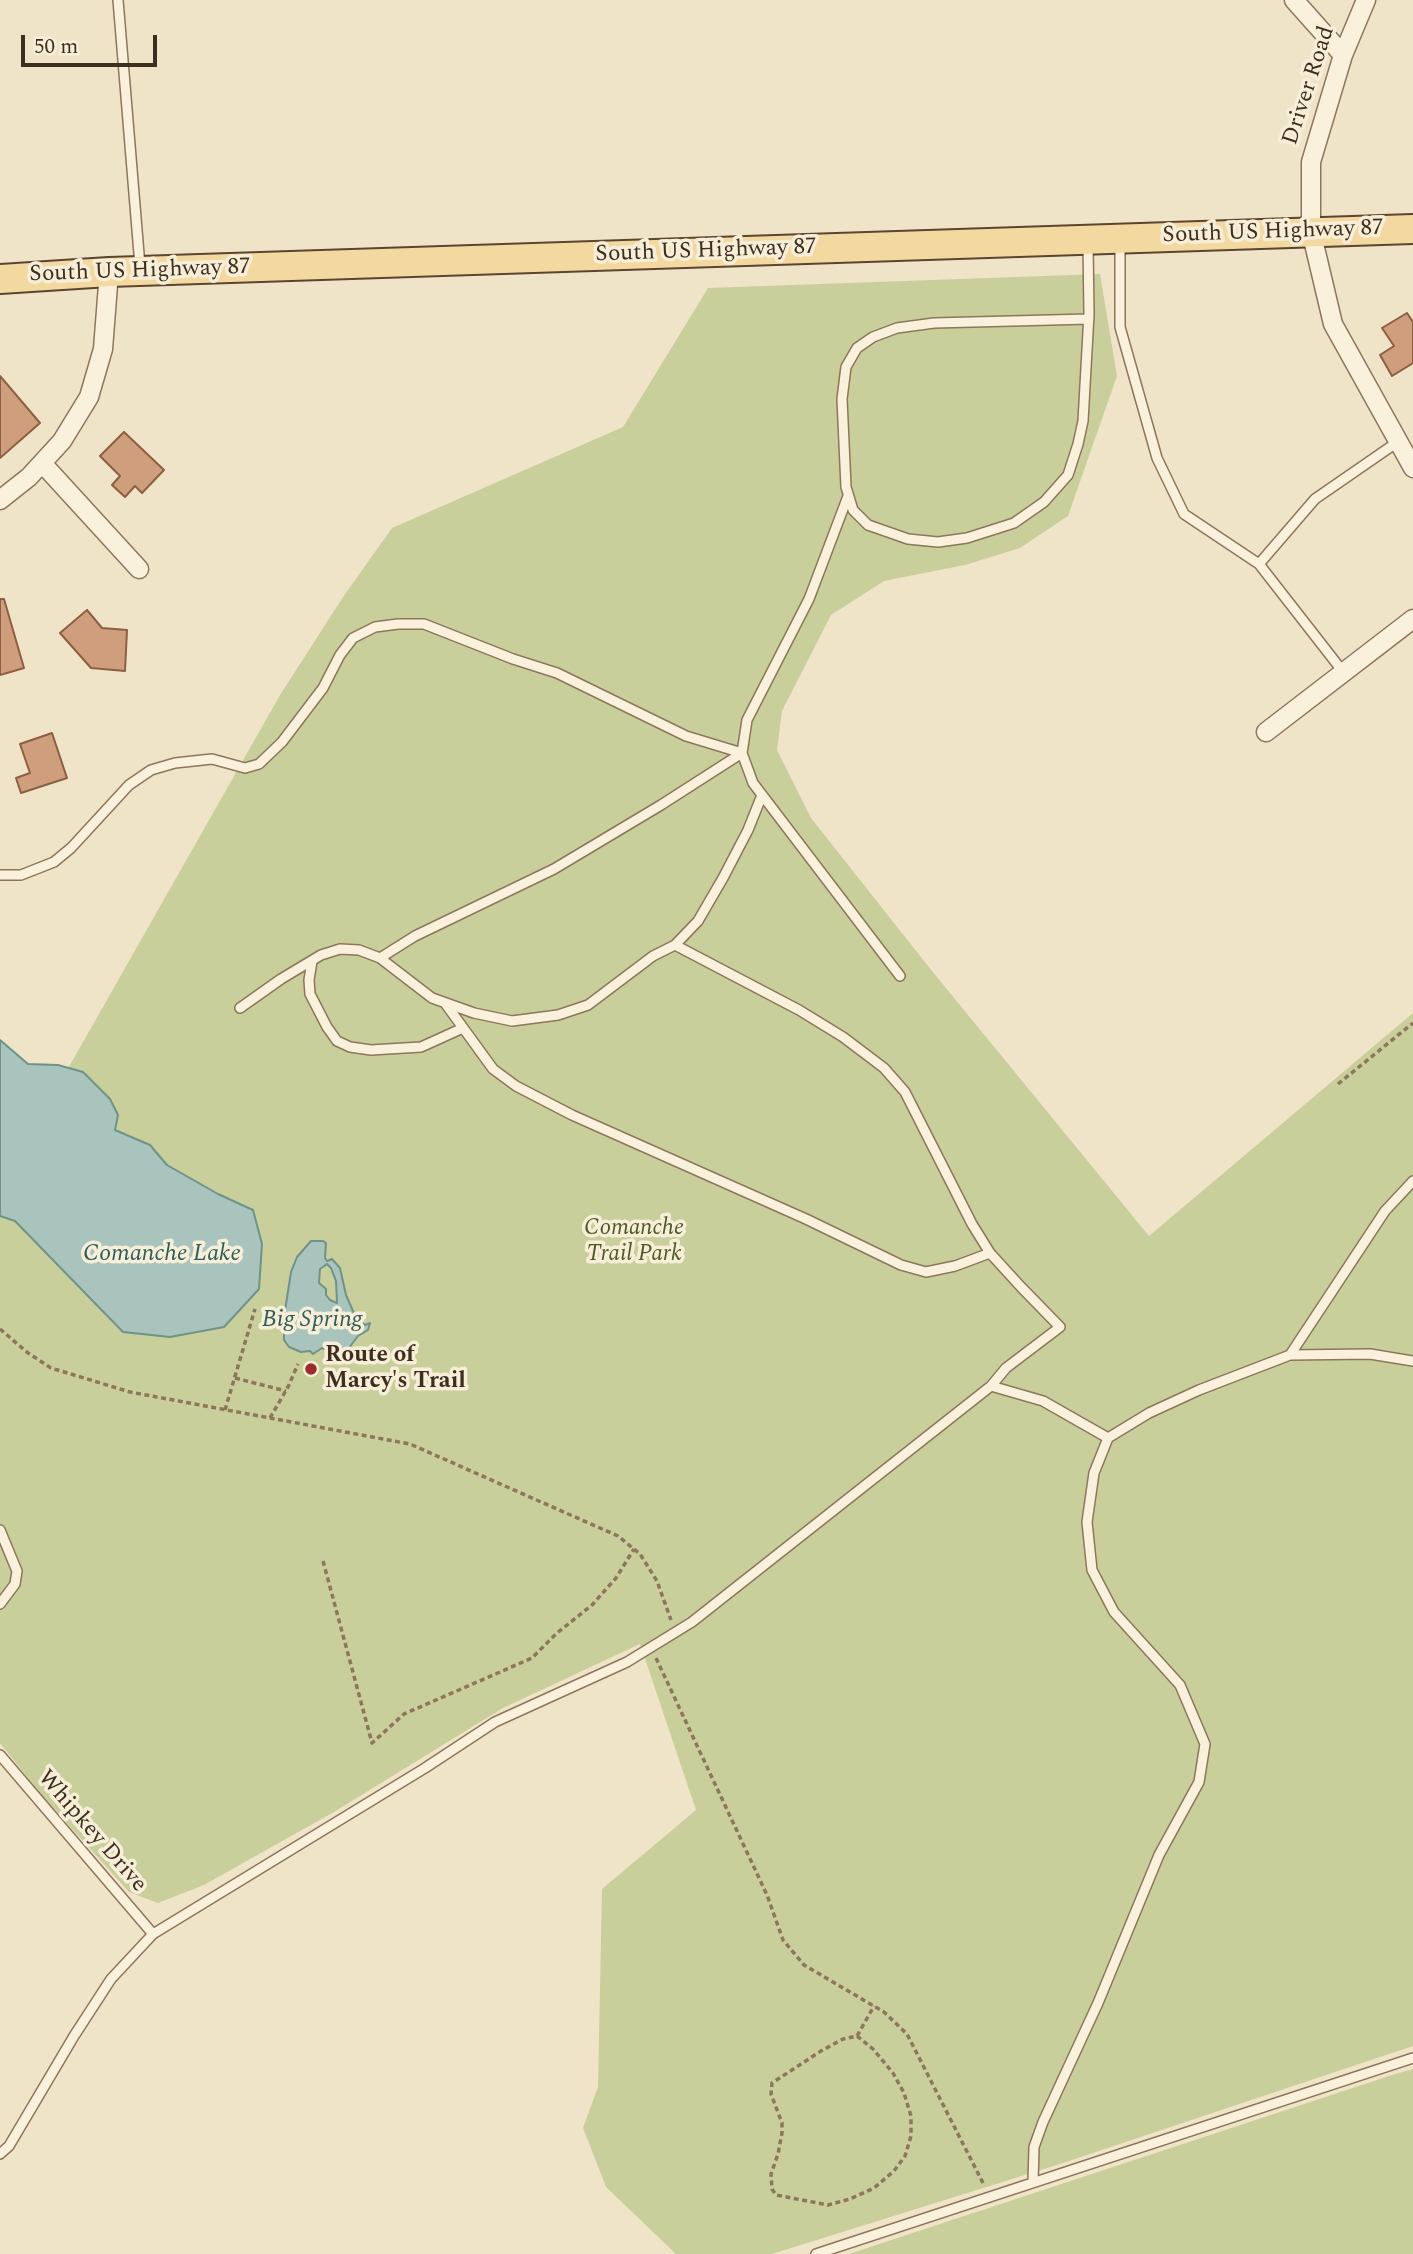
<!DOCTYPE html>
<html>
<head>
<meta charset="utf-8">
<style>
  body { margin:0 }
  #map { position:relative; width:1413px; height:2254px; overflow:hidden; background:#f0e4c8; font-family:Spectral,serif }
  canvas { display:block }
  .scale { position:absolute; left:21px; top:35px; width:136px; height:32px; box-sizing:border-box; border:4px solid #3d2e20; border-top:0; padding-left:9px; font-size:21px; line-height:24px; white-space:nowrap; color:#3d2e20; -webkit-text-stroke:5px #f7eed8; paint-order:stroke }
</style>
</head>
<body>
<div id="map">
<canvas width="1413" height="2254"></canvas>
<div class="scale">50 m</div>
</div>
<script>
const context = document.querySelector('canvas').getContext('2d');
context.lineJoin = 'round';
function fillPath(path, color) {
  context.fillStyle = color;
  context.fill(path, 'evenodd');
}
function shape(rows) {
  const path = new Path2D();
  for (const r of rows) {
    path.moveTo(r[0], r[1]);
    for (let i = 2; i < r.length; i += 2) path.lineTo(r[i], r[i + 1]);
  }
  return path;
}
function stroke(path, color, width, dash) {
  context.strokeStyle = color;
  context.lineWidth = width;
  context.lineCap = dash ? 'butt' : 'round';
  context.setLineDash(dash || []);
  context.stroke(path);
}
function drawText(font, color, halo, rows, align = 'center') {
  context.font = font + ' Spectral,serif';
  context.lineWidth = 7;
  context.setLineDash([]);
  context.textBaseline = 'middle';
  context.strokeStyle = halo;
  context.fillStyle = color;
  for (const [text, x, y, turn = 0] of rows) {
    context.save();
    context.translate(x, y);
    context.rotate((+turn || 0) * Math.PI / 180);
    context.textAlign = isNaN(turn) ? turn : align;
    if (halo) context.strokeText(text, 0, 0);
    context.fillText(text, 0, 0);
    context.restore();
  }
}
const green = shape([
  [1100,274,1117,376,1068,516,1020,548,965,565,884,581,831,615,782,711,777,750,811,818,932,971,1149,1236,1413,1013,1413,2046,1060,2164,772,2254,676,2254,606,2187,583,2128,598,2087,602,1889,696,1810,640,1644,503,1708,334,1812,204,1885,158,1903,129,1892,39,1792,0,1743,0,1177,45,1109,280,695,343,597,392,528,623,427,708,288],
  [1413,2069,1413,2254,849,2254,1392,2075]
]);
const water = shape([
  [0,1040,28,1064,58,1065,83,1072,110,1099,118,1115,115,1130,150,1145,167,1165,218,1194,253,1210,262,1244,259,1289,224,1327,170,1337,123,1332,15,1221,0,1216,0,1040],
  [311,1241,323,1241,326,1243,325,1258,327,1261,332,1259,340,1268,346,1295,356,1318,365,1325,370,1323,368,1330,358,1336,348,1349,326,1350,322,1348,313,1354,310,1351,301,1352,289,1347,284,1340,284,1317,291,1272,297,1257,311,1241],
  [327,1264,331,1268,336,1281,337,1303,330,1300,326,1295,326,1289,319,1283,320,1269,327,1264]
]);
const building = shape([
  [1407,313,1413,322,1413,363,1392,376,1380,355,1394,346,1382,328,1407,313],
  [0,376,40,423,0,458,0,376],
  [124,432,164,470,142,493,135,486,125,497,112,485,120,476,100,456,124,432],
  [0,599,4,599,24,668,0,675,0,599],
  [87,610,102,628,127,630,125,671,91,668,60,633,87,610],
  [52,733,67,778,21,793,16,778,30,773,20,744,52,733]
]);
const path = shape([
  [1338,1084,1413,1023],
  [0,1329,28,1353,51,1368,130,1392,410,1444,618,1536,640,1554,657,1581,671,1620],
  [235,1378,286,1391],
  [225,1410,255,1309],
  [270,1418,288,1387,298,1364],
  [323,1561,372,1743,404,1714,532,1658,557,1633,592,1605,616,1578,634,1549],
  [656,1658,767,1895,783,1940,804,1965,884,2012,907,2034,984,2185],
  [857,2036,873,2049,893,2073,904,2093,911,2116,911,2136,905,2156,894,2171,874,2188,850,2199,828,2205,776,2195,772,2189,771,2174,778,2154,782,2133,782,2123,771,2094,772,2083,821,2051,843,2039,857,2036,874,2006]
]);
const lane = shape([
  [118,0,140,266],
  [1120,242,1120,327,1157,458,1184,514,1259,564,1315,499,1399,441],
  [1088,244,1089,314,1083,421,1078,444,1068,475,1044,502,1014,523,967,538,938,542,908,539,868,525,853,510,846,487,842,399,846,367,857,348,873,337,897,328,934,323,1089,319],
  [848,496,809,599,747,720,742,753,753,783,900,976],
  [1259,564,1344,673],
  [762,795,748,830,723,878,698,921,675,945,799,1010,843,1037,884,1068,905,1092,972,1224,990,1253],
  [0,875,21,875,54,862,71,848,129,785,151,770,175,763,212,759,245,768,259,764,282,742,323,688,340,655,353,638,375,627,398,624,424,624,513,659,557,673,686,736,742,753],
  [380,958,415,936,554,869,661,805,742,753],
  [312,961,309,980,310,994,327,1027,337,1041,350,1047,371,1050,421,1047,463,1028],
  [240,1008,281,979,321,955,340,949,359,950,380,958,432,998,474,1013,512,1021,558,1015,588,1005,653,956,675,945],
  [1290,1355,1370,1354,1413,1361],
  [991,1386,1043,1401,1108,1438],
  [0,1530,17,1571,15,1584,0,1604],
  [0,1755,153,1934],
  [0,2154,9,2146,74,2036,111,1979,153,1934,425,1768,495,1722,627,1662,692,1622,991,1386,1006,1368,1060,1327,1021,1287,990,1253,955,1266,926,1272,901,1265,806,1219,572,1115,516,1086,493,1069,445,1003],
  [1033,2182,1034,2147,1043,2122,1098,2003,1159,1855,1199,1782,1205,1744,1180,1685,1114,1612,1092,1570,1087,1522,1094,1473,1108,1438,1149,1413,1199,1390,1290,1355,1385,1211,1413,1181],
  [816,2254,1413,2058]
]);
const street = shape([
  [1294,0,1343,55],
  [1366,0,1343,55,1311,162,1311,231,1333,324,1413,468],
  [42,463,139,569],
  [0,500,29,477,62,441,89,397,103,349,109,272],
  [1266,732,1413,619]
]);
const primary = shape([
  [0,279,109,272,1413,229]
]);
const markers = [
  [311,1369,7,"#9e2a2b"]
];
const streetNames = [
  ["Driver Road",1310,86,-72],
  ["South US Highway 87",1273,233,-2],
  ["South US Highway 87",706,252,-2],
  ["South US Highway 87",140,272,-2],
  ["Whipkey Drive",91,1832,49]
];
const parkNames = [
  ["Comanche",634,1229],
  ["Trail Park",634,1255]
];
const poiNames = [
  ["Route of",325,1356],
  ["Marcy's Trail",325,1382]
];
const waterNames = [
  ["Comanche Lake",162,1255],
  ["Big Spring",312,1321]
];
fillPath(green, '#c9cf9b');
fillPath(water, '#a9c4bc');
stroke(water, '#6f938a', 2);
fillPath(building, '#cf9f7d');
stroke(building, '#8d5f41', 2);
stroke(lane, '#8d765c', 12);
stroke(street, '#8d765c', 21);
stroke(primary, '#5b4430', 32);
stroke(path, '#8d765c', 3.5, [5, 3.5]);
stroke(lane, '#faf1dc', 9);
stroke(street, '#faf1dc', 18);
stroke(primary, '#f3d9a0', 28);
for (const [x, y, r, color] of markers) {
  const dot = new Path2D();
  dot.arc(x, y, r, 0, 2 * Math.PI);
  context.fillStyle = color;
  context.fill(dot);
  stroke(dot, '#f7eed8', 2.5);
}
drawText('23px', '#3d2e20', '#f7eed8', streetNames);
drawText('italic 23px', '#4d5a26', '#f7eed8', parkNames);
drawText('bold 23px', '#3d2e20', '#f7eed8', poiNames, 'left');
drawText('italic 24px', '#2f5d5a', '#f7eed8', waterNames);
</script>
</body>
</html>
